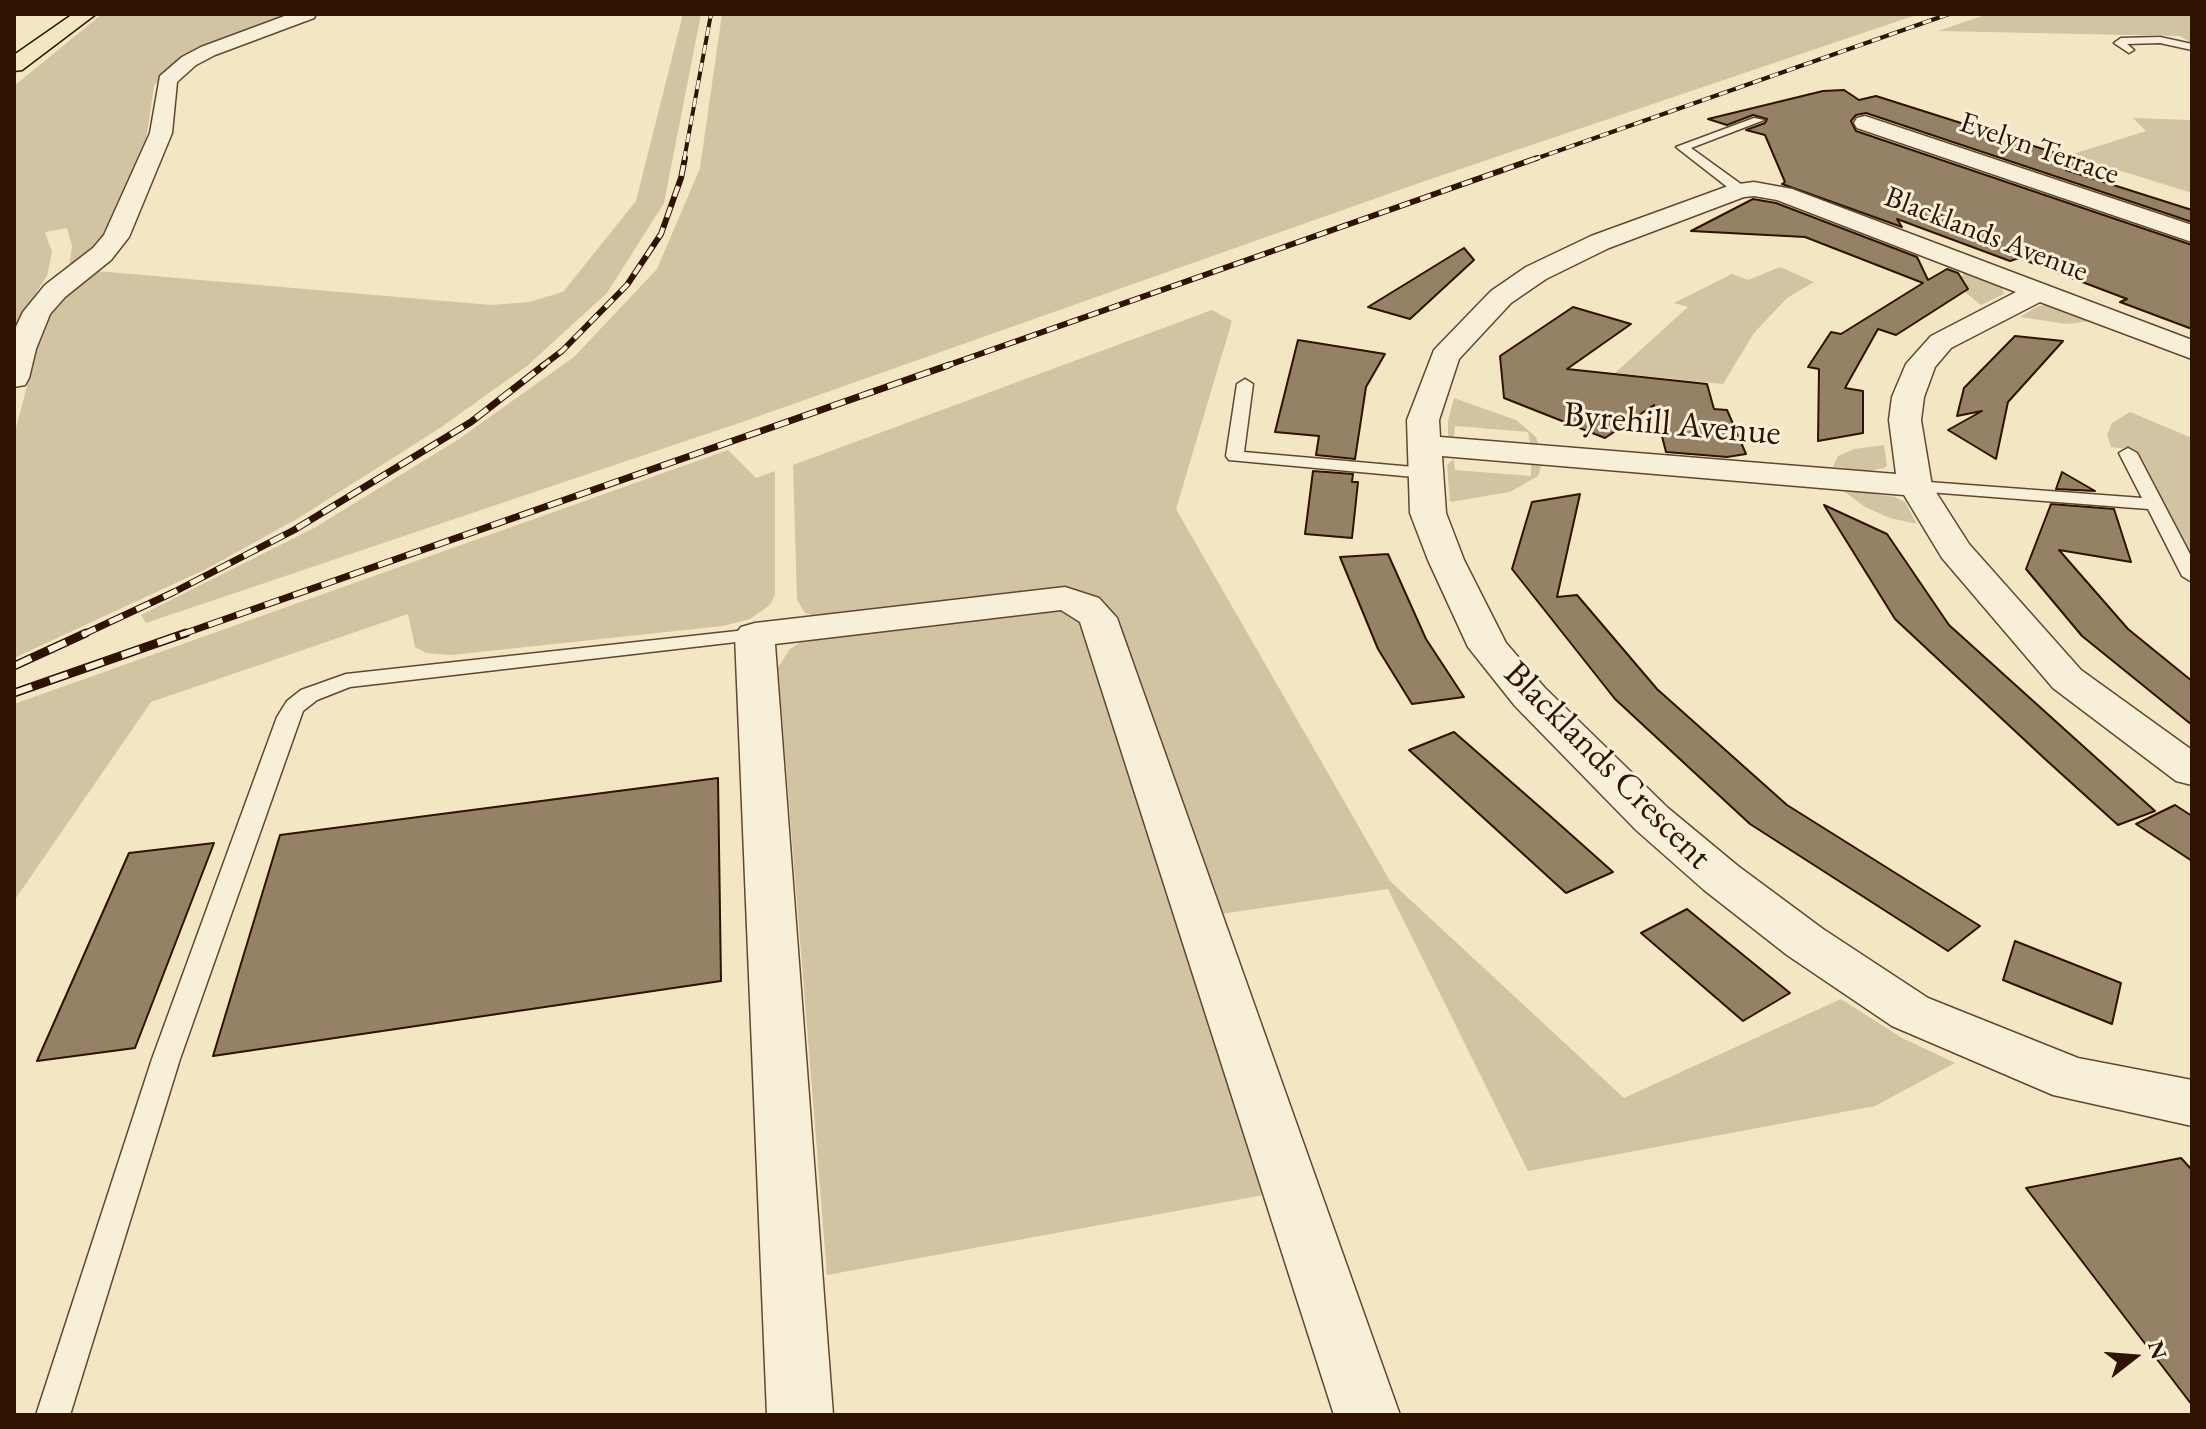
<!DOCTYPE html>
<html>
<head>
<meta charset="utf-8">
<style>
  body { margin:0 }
  #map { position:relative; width:2206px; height:1429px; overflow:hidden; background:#f3e7c3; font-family:"EB Garamond",serif }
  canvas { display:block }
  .frame { position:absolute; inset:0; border:16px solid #2f1200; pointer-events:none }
  .north { position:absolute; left:2094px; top:1317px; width:80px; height:80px; -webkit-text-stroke:6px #f7efd8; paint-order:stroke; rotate:73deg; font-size:22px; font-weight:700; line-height:32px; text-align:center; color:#2f1200 }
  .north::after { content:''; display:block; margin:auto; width:28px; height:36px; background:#2f1200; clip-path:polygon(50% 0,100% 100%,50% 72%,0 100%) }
</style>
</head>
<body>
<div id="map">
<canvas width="2206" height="1429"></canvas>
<div class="frame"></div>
<div class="north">N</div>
</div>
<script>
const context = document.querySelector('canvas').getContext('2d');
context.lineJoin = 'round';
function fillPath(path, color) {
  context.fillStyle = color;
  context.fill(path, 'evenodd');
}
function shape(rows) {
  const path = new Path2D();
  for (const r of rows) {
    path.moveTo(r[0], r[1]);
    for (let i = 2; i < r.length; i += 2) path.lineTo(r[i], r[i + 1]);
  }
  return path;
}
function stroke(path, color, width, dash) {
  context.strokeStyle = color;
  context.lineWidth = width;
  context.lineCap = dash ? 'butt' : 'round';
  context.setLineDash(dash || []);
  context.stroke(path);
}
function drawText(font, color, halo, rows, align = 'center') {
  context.font = font + ' "EB Garamond",serif';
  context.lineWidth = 6;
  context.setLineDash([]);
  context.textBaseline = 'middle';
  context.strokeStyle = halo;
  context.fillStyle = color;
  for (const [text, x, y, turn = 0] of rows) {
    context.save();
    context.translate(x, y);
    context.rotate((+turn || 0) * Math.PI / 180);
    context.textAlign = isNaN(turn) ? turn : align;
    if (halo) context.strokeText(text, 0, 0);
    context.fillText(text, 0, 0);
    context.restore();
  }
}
const green = shape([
  [102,14,298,14,174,62,154,86,145,147,114,218,95,251,69,267,72,246,67,228,45,232,52,252,47,276,14,326,14,86],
  [683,14,701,14,664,203,607,293,527,366,440,428,297,519,206,569,14,658,14,436,44,321,58,302,96,271,491,305,529,302,563,292,636,201],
  [722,14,1919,14,1425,181,745,421,146,623,141,615,314,528,456,441,574,357,657,269,700,168],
  [1988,14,2192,14,2192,43,2180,36,1938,31],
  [2133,118,2192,120,2192,193,2070,155,2146,131],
  [1780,267,1814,282,1787,298,1754,333,1723,384,1615,373,1688,307,1674,303,1732,274,1748,280],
  [1965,273,2002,286,2004,294,1981,305,1960,288,1958,279],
  [2046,305,2053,307,2091,321,2067,324,2020,317,2038,306],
  [1212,310,1232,321,1176,509,1390,881,1624,1098,1841,999,1902,1038,1955,1063,1875,1106,1528,1171,1388,889,1215,915,1108,614,1064,591,816,616,805,613,797,600,793,465],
  [1454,398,1516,420,1536,437,1538,443,1530,443,1528,432,1455,426,1454,437,1448,436,1448,421],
  [2130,412,2192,438,2192,559,2134,450,2111,447,2107,435,2112,423],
  [1884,445,1887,466,1884,468,1868,471,1833,467,1838,456,1854,449],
  [728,450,756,478,775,471,775,595,770,605,750,619,723,626,451,655,426,653,415,647,408,614,151,702,14,901,14,704],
  [1454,459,1455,470,1531,476,1531,465,1541,466,1538,476,1510,492,1450,502,1447,465],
  [1841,489,1895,497,1905,502,1917,524,1890,518,1865,507],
  [1055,606,1082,622,1269,1194,827,1275,778,667,790,649,804,640]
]);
const building = shape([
  [1844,90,1859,100,1876,96,2087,163,2066,170,2192,210,2192,222,1866,113,1856,115,1851,121,1856,131,2192,245,2192,329,2120,302,2127,299,2019,258,2010,261,1897,219,1902,227,1782,184,1785,182,1765,135,1746,130,1765,123,1767,119,1753,115,1727,125,1708,119,1823,91,1844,90],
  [1753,199,1776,203,1917,257,1928,280,1947,269,1958,273,1968,289,1896,335,1878,329,1845,388,1863,391,1863,433,1818,441,1819,369,1808,367,1831,332,1841,334,1923,283,1805,237,1691,231,1753,199],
  [1464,248,1474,260,1410,319,1368,307,1464,248],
  [1573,307,1631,324,1567,369,1707,384,1714,409,1727,410,1746,454,1727,457,1666,452,1654,405,1605,438,1504,398,1500,356,1573,307],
  [2015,336,2063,341,2008,402,1996,459,1948,430,1982,411,1957,416,1964,388,2015,336],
  [1298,340,1385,354,1366,387,1355,459,1316,455,1319,436,1275,432,1298,340],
  [1313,471,1353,474,1352,482,1358,482,1352,538,1305,534,1313,471],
  [2062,472,2095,491,2056,489,2062,472],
  [1580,494,1557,597,1577,595,1657,689,1787,805,1980,926,1948,951,1750,824,1615,699,1512,569,1532,502,1580,494],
  [2051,504,2114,509,2131,562,2059,550,2128,629,2192,681,2192,725,2082,636,2026,569,2051,504],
  [1824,505,1887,534,1949,625,2155,811,2118,825,2045,759,1895,619,1824,505],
  [1388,554,1426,639,1464,697,1412,704,1378,649,1340,557,1388,554],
  [1454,732,1549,815,1613,872,1566,893,1409,750,1454,732],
  [718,778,721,981,213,1056,280,835,718,778],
  [2175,805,2192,816,2192,861,2136,824,2175,805],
  [214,843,135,1048,37,1061,129,853,214,843],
  [1687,909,1721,937,1790,993,1743,1021,1641,933,1687,909],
  [2015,941,2121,983,2112,1024,2003,980,2015,941],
  [2181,1158,2192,1170,2192,1405,2026,1188,2181,1158]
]);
const service = shape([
  [2160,37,2192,44,2192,50,2160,43,2127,44,2134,50,2129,53,2114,43,2121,38,2160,37],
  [1754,118,1764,120,1691,148,1745,187,1745,193,1735,193,1676,147,1754,118],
  [1245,379,1253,384,1244,452,1425,468,1434,473,1425,478,1229,460,1226,456,1237,384,1245,379],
  [2128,448,2137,453,2192,558,2192,582,2182,576,2148,509,1915,491,1906,486,1915,481,2142,498,2119,453,2128,448],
  [755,629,762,631,765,635,762,639,350,687,317,700,303,711,180,1059,70,1415,36,1415,152,1059,277,717,287,701,301,690,346,674,755,629]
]);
const minor = shape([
  [290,14,316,14,314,18,215,55,196,65,177,82,172,133,129,237,111,260,65,297,50,314,36,349,29,378,25,385,14,387,14,331,23,312,45,285,93,248,104,235,150,133,160,76,182,57,201,47,290,14],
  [1865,116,2192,225,2192,242,1857,128,1854,123,1857,118,1865,116],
  [1754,182,1792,189,2192,340,2192,359,2040,302,1951,348,1935,367,1924,397,1921,420,1932,486,1969,544,2081,670,2192,750,2192,785,2176,781,2053,688,1942,558,1904,495,1442,456,1446,513,1464,560,1506,643,1545,688,1668,808,1738,866,1823,929,1928,998,2078,1058,2192,1080,2192,1126,2053,1095,1892,1026,1787,955,1704,890,1636,830,1515,706,1468,647,1428,560,1410,513,1407,420,1434,350,1491,291,1526,267,1591,236,1731,185,1754,182],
  [1754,196,1777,200,2016,292,1931,336,1906,364,1892,397,1889,420,1896,474,1440,437,1439,420,1459,359,1511,303,1546,279,1609,248,1744,197,1754,196],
  [1065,587,1099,598,1117,618,1400,1415,1334,1415,1080,622,1061,610,775,644,833,1415,767,1415,735,635,741,627,755,623,1065,587]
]);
const trunk = shape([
  [73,14,96,14,22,70,14,71,14,55,73,14]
]);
const railFar3 = shape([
  [684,160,711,14],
  [1532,160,1949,14]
]);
const railFar2 = shape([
  [541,367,562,351,627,285,661,234,681,178,685,158],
  [943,367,1537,158]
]);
const railFar1 = shape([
  [82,635,174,592,294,530,471,422,544,365],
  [180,635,949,365]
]);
const rail = shape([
  [14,666,86,633],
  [14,693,186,633]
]);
const farStreetnames = [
  ["Evelyn Terrace",2039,149,19],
  ["Blacklands Avenue",1986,235,21]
];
const streetNames = [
  ["Byrehill Avenue",1672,425,5],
  ["Blacklands Crescent",1607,766,45]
];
fillPath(green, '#d2c3a2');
fillPath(building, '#958165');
stroke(building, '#2f1200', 2);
stroke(service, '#604731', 3);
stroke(minor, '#604731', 3);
stroke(trunk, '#2f1200', 3);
fillPath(service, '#f7efd8');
fillPath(minor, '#f7efd8');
fillPath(trunk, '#f3e7c3');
stroke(railFar3, '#2f1200', 4);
stroke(railFar2, '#2f1200', 6);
stroke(railFar1, '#2f1200', 7);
stroke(rail, '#2f1200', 9);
stroke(railFar3, '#f7efd8', 3, [9]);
stroke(railFar2, '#f7efd8', 4, [11]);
stroke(railFar1, '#f7efd8', 5, [15]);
stroke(rail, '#f7efd8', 6, [19]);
drawText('30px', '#2f1200', '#f7efd8', farStreetnames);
drawText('36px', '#2f1200', '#f7efd8', streetNames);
</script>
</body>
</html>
